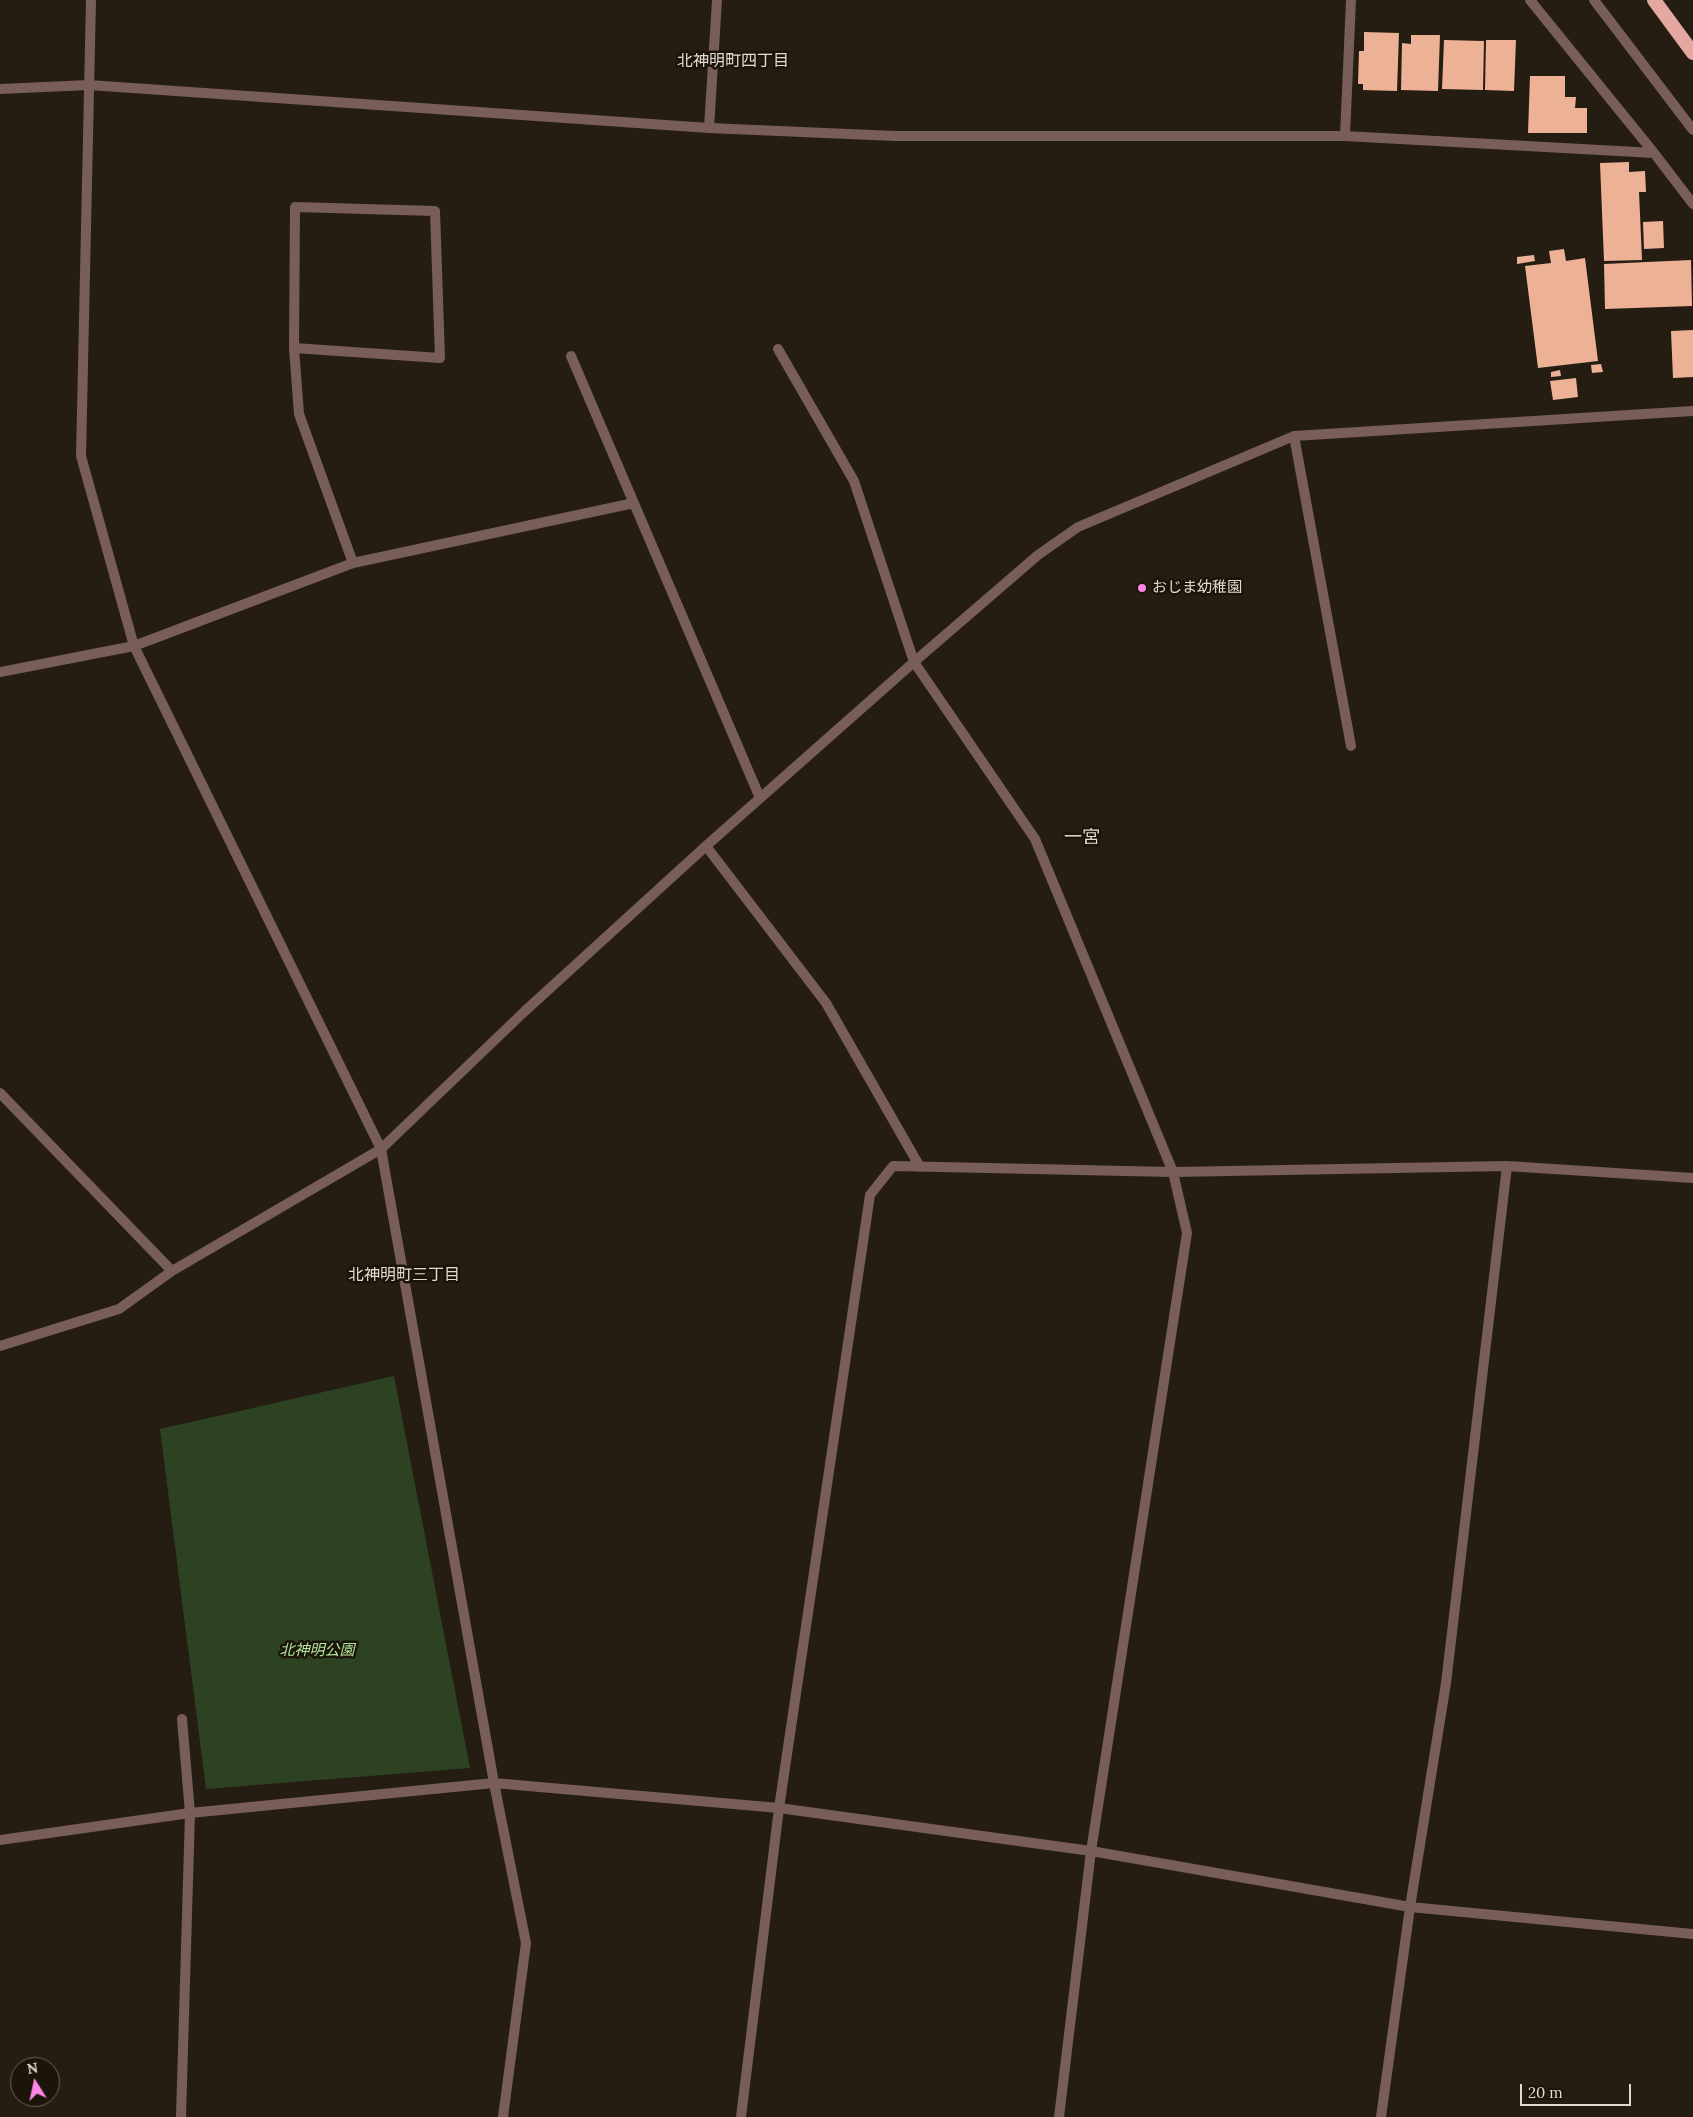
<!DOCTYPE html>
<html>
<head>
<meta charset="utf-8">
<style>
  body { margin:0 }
  #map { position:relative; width:1693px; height:2117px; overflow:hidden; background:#251d12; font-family:Lora,serif }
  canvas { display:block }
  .north { position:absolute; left:10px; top:2057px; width:50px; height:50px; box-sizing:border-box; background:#1b1409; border:1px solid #6a635a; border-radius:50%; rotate:350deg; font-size:14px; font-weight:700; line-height:20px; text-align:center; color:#e0dad3 }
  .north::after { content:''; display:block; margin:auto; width:18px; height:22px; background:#fc86e4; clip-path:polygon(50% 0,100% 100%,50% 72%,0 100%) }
  .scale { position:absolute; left:1520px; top:2084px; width:111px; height:22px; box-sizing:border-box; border:2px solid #e0dad3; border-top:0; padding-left:6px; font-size:15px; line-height:18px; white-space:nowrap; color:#e0dad3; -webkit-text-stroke:4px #1b1409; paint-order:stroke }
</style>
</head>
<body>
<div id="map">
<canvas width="1693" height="2117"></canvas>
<div class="north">N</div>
<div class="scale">20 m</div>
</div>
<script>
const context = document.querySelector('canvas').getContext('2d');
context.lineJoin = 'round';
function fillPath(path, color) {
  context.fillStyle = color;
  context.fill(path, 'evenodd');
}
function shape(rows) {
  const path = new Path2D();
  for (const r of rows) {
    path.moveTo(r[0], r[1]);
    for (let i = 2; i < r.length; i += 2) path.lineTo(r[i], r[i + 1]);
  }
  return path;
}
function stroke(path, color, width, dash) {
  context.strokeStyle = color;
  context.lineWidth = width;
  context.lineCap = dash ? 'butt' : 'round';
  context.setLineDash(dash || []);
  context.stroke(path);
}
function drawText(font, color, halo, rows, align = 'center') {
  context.font = font + ' Lora,"Noto Sans JP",serif';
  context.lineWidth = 5;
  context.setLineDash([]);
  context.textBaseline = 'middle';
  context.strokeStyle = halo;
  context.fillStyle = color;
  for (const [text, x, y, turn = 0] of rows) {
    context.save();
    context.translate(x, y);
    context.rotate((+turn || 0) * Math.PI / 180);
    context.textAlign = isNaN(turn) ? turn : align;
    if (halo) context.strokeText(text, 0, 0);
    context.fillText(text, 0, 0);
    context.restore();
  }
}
const green = shape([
  [394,1376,470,1768,206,1789,160,1429]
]);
const building = shape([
  [1364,32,1399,33,1397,91,1363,90,1363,84,1358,84,1359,51,1364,51],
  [1411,35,1440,35,1438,91,1401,90,1402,43,1411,44],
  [1444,40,1484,41,1483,90,1442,89],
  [1486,40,1516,40,1514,91,1485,90],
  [1530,76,1565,76,1565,97,1576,97,1575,108,1587,108,1587,133,1528,133],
  [1629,162,1629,172,1645,171,1646,192,1639,192,1642,260,1604,261,1600,163],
  [1663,221,1664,248,1644,249,1643,222],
  [1564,249,1566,261,1585,258,1598,361,1538,368,1525,266,1551,263,1549,251],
  [1534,255,1535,261,1517,264,1517,257],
  [1691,260,1692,306,1605,309,1604,264],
  [1693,330,1693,377,1673,378,1671,331],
  [1601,364,1603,372,1592,373,1591,365],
  [1560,370,1561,376,1551,377,1551,372],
  [1576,378,1578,397,1553,400,1550,381]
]);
const minor = shape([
  [91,0,81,456,134,646,381,1149,494,1783,526,1943,503,2117],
  [1594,0,1693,130],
  [0,89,89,85,709,128,895,136,1345,136,1654,153,1530,0],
  [709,128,717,0],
  [1345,136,1351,0],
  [1654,153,1693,204],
  [294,348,295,207,435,211,440,358,294,348,299,414,353,563],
  [778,349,854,481,914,662,1035,839,1173,1172,1187,1233,1091,1851,1059,2117],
  [571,356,760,798],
  [1294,436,1351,746],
  [0,672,134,646,353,563,634,503],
  [706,846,826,1003,920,1167],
  [0,1093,172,1271],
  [0,1346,119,1309,172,1271,381,1149,525,1011,706,846,914,662,1038,555,1078,527,1294,436,1693,411],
  [0,1840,190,1813,494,1783,779,1808,1091,1851,1410,1907,1693,1934],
  [181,2117,190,1813,182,1719],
  [741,2117,779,1808,870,1195,893,1166,1173,1172,1507,1166,1693,1178],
  [1381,2117,1410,1907,1446,1683,1507,1166]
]);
const trunk = shape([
  [1654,0,1693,53]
]);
const markers = [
  [1142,588,5,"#fc86e4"]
];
const poiNames = [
  ["おじま幼稚園",1152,588]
];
const parkNames = [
  ["北神明公園",317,1651]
];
const neighbourhoodNames = [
  ["北神明町四丁目",733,61],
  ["北神明町三丁目",404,1275]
];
const quarterNames = [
  ["一宮",1082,838]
];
fillPath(green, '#2c4222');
fillPath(building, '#edb296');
stroke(minor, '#785d59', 10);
stroke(trunk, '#e5a8a0', 14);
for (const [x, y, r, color] of markers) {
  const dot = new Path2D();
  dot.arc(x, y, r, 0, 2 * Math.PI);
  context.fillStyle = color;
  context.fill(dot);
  stroke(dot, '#1b1409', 2);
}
drawText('15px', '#e0dad3', '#1b1409', poiNames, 'left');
drawText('italic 15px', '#b1e49c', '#1b1409', parkNames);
drawText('16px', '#e0dad3', '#1b1409', neighbourhoodNames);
drawText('18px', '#e0dad3', '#1b1409', quarterNames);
</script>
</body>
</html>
